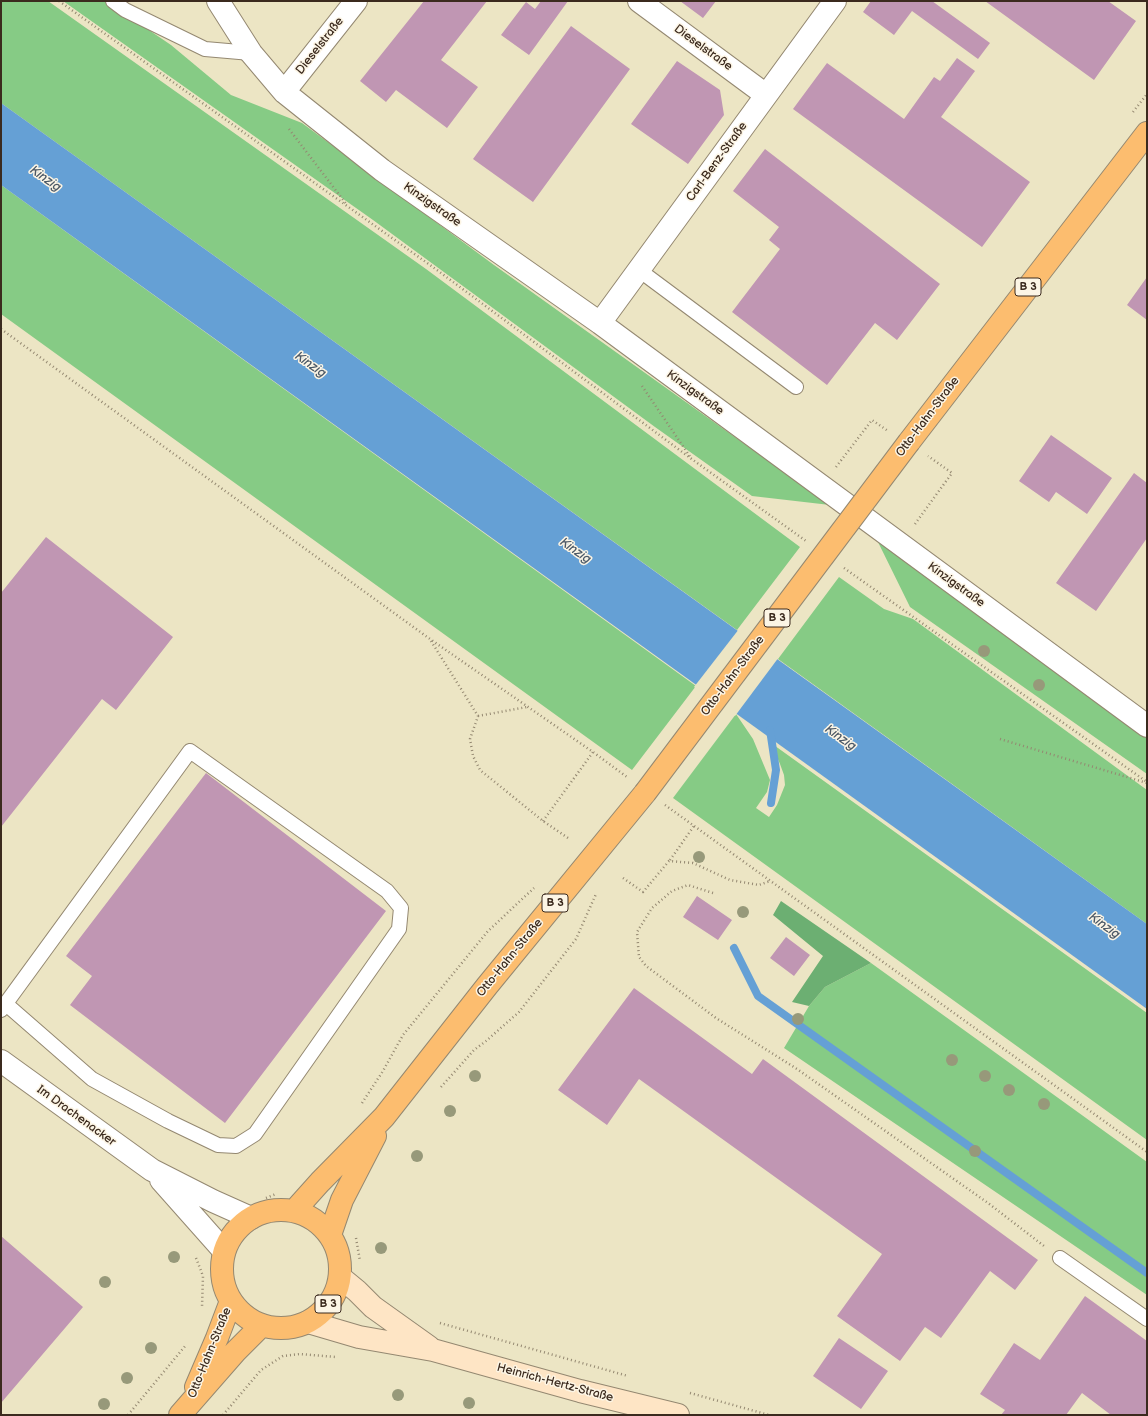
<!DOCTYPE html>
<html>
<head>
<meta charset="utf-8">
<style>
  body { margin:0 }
  #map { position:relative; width:1148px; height:1416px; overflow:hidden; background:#ece5c4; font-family:"Balsamiq Sans",sans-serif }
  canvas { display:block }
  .frame { position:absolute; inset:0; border:2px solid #3b2a1e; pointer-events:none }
</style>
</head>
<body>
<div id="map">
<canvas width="1148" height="1416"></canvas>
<div class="frame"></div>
</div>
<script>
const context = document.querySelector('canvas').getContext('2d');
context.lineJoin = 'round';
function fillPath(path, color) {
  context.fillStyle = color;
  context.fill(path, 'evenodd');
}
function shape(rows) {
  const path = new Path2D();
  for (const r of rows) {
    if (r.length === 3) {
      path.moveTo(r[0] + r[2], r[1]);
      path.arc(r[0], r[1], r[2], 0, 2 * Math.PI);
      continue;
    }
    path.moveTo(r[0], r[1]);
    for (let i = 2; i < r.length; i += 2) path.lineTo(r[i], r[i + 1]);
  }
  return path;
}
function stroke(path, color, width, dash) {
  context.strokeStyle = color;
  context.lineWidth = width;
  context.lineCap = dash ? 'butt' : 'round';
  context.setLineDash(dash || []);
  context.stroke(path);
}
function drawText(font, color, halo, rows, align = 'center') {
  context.font = font + ' "Balsamiq Sans",sans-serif';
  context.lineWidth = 3;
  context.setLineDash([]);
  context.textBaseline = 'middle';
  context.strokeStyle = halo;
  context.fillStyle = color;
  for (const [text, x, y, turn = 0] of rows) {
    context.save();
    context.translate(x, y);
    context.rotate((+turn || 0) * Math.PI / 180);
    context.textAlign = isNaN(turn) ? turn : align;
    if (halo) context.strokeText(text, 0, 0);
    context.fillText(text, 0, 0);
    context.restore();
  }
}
const green = shape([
  [1,1,48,1,426,269,800,547,737,630,1,103],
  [63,1,106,1,171,45,231,95,302,123,494,265,830,505,752,496,655,427,373,220],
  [1,185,696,686,632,770,1,314],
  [877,540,1147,738,1147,774,910,607],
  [839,577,884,609,913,619,1147,790,1147,924,778,659],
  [736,714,753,739,770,780,767,792,756,808,769,817,777,805,785,785,784,775,780,764,771,743,1147,1013,1147,1140,673,798],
  [871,963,1147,1162,1147,1295,784,1048,809,1006,825,987]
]);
const forest = shape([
  [781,901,871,963,825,987,809,1006,792,1002,823,956,773,915]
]);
const water = shape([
  [1,103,1147,924,1147,1009,1,185]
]);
const pier = shape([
  [739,629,779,657,735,716,694,687]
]);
const stream = shape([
  [770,730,776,770,771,803],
  [734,948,758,996,1147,1273]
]);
const building = shape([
  [424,1,487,1,441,60,478,87,447,128,396,90,386,102,360,81],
  [541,1,568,1,529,55,501,35,526,2,535,9],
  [680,1,716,1,703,18],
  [871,1,932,1,990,43,978,59,912,11,894,35,863,12],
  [985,1,1108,1,1136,21,1094,80],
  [571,26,630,69,533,202,473,159],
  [957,58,975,71,941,117,1030,182,982,247,793,109,827,63,904,119,934,77,940,81],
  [677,61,720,90,724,115,688,164,631,124],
  [765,149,940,284,897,340,875,323,827,385,732,312,780,249,769,240,779,227,733,191],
  [1147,277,1147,320,1127,305],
  [1051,435,1112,478,1087,514,1056,492,1049,502,1019,481],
  [1134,473,1147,483,1147,538,1096,611,1056,583],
  [46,537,173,637,116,710,102,699,1,827,1,593],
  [206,773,386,911,225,1123,70,1005,92,976,66,956],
  [697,896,732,920,718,940,683,917],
  [786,937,810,955,794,976,770,958],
  [634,988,752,1074,763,1059,1038,1260,1015,1290,990,1271,941,1338,925,1327,900,1361,837,1316,882,1254,639,1079,607,1125,558,1090],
  [1,1236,83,1307,1,1403],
  [1085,1296,1147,1341,1147,1415,1111,1415,1082,1393,1066,1415,1001,1415,1005,1410,980,1394,1014,1343,1040,1360],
  [839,1338,888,1371,861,1409,813,1376]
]);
const path = shape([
  [59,1,437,270,693,460,806,541],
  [1133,112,1147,94],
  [289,129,347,205],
  [1,329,430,639,593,752,627,777],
  [642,386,691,458],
  [836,467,872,420,888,431],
  [915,524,952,473,928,456],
  [844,568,1147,782],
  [431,641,478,716,470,739,473,756,480,770,543,821,568,838],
  [478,716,527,707],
  [1000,739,1147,783],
  [665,805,1147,1152],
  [543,821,593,752],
  [670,860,694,826],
  [623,878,643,892,669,861,693,863,730,880,759,885,770,881],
  [713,893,688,885,672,891,652,908,637,932,639,957,646,966,716,1018,797,1069,988,1203,1044,1246],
  [441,1087,474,1050,486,1041,519,1012,576,939,596,894],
  [362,1103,383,1071,403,1035,488,931,534,888],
  [266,1198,276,1194],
  [356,1238,360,1261],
  [196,1258,203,1276,202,1307],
  [440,1323,628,1376],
  [690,1393,769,1415],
  [128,1415,186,1345],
  [223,1415,261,1370,283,1356,300,1354,336,1357]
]);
const lane = shape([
  [113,1,125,10,205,49,251,53],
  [639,270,796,387],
  [1,1010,190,751,387,891,401,908,399,929,255,1134,236,1146,218,1145,168,1121,92,1079,6,1004],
  [1060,1258,1147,1319]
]);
const street = shape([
  [218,1,251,53,284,92,382,170,600,323,1147,726],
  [639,1,766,95],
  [284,92,356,1],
  [600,323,835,1],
  [1,1061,152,1170,213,1201,251,1218],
  [161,1180,224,1251]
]);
const secondary = shape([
  [340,1277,357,1291,373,1307,429,1347],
  [308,1322,359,1337,433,1350,580,1391,678,1415]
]);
const primary = shape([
  [909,442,1147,133],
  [281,1269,59],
  [294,1211,320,1182,384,1117,487,986,645,793],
  [330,1235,342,1200,375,1136],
  [196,1387,217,1338,231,1301],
  [180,1415,235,1352,262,1325]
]);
const primaryBridge = shape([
  [645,793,909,442]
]);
const trees = [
  [984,651],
  [1039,685],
  [699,857],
  [743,912],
  [798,1019],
  [952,1060],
  [475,1076],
  [985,1076],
  [1009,1090],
  [1044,1104],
  [450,1111],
  [975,1151],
  [417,1156],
  [381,1248],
  [174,1257],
  [105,1282],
  [151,1348],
  [127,1378],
  [398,1395],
  [469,1403],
  [104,1404]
];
const shields = [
  [1028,287,26],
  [777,618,26],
  [555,903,26],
  [328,1304,26]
];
const shieldNames = [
  ["B 3",1028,287],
  ["B 3",777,618],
  ["B 3",555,903],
  ["B 3",328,1304]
];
const streetNames = [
  ["Dieselstraße",320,46,-52],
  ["Dieselstraße",703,48,36],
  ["Carl-Benz-Straße",717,162,-54],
  ["Kinzigstraße",432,205,35],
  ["Kinzigstraße",695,393,36],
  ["Otto-Hahn-Straße",928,417,-53],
  ["Kinzigstraße",956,585,36],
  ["Otto-Hahn-Straße",733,676,-53],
  ["Otto-Hahn-Straße",510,958,-51],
  ["Im Drachenacker",76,1116,36],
  ["Otto-Hahn-Straße",210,1353,-68],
  ["Heinrich-Hertz-Straße",555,1383,15]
];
const waterNames = [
  ["Kinzig",45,179,35],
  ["Kinzig",310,365,35],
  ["Kinzig",575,551,35],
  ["Kinzig",840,738,35],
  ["Kinzig",1104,926,36]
];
fillPath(green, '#86cb85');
fillPath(forest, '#6caf72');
fillPath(water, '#65a0d5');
fillPath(pier, '#ece5c4');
stroke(stream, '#65a0d5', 8);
fillPath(building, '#c096b3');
stroke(lane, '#948871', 16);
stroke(street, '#948871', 24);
stroke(secondary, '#948871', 24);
stroke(primary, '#948871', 24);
stroke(path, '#948871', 2.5, [1, 3]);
stroke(lane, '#fff', 14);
stroke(street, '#fff', 22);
stroke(secondary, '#fee5c5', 22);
stroke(primary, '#fcbd6f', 22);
stroke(primaryBridge, '#948871', 24, []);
stroke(primaryBridge, '#fcbd6f', 22);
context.fillStyle = '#97997a';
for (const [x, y] of trees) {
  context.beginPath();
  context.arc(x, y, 6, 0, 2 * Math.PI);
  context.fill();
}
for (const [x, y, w] of shields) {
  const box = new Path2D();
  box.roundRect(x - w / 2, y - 9, w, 18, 3);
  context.fillStyle = '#fcf5e5';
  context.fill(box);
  stroke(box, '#3b2a1e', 1);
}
drawText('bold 11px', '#3b2a1e', null, shieldNames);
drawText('12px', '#3b2a1e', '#fcf5e5', streetNames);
drawText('italic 13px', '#4c5967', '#fcf5e5', waterNames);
</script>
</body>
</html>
